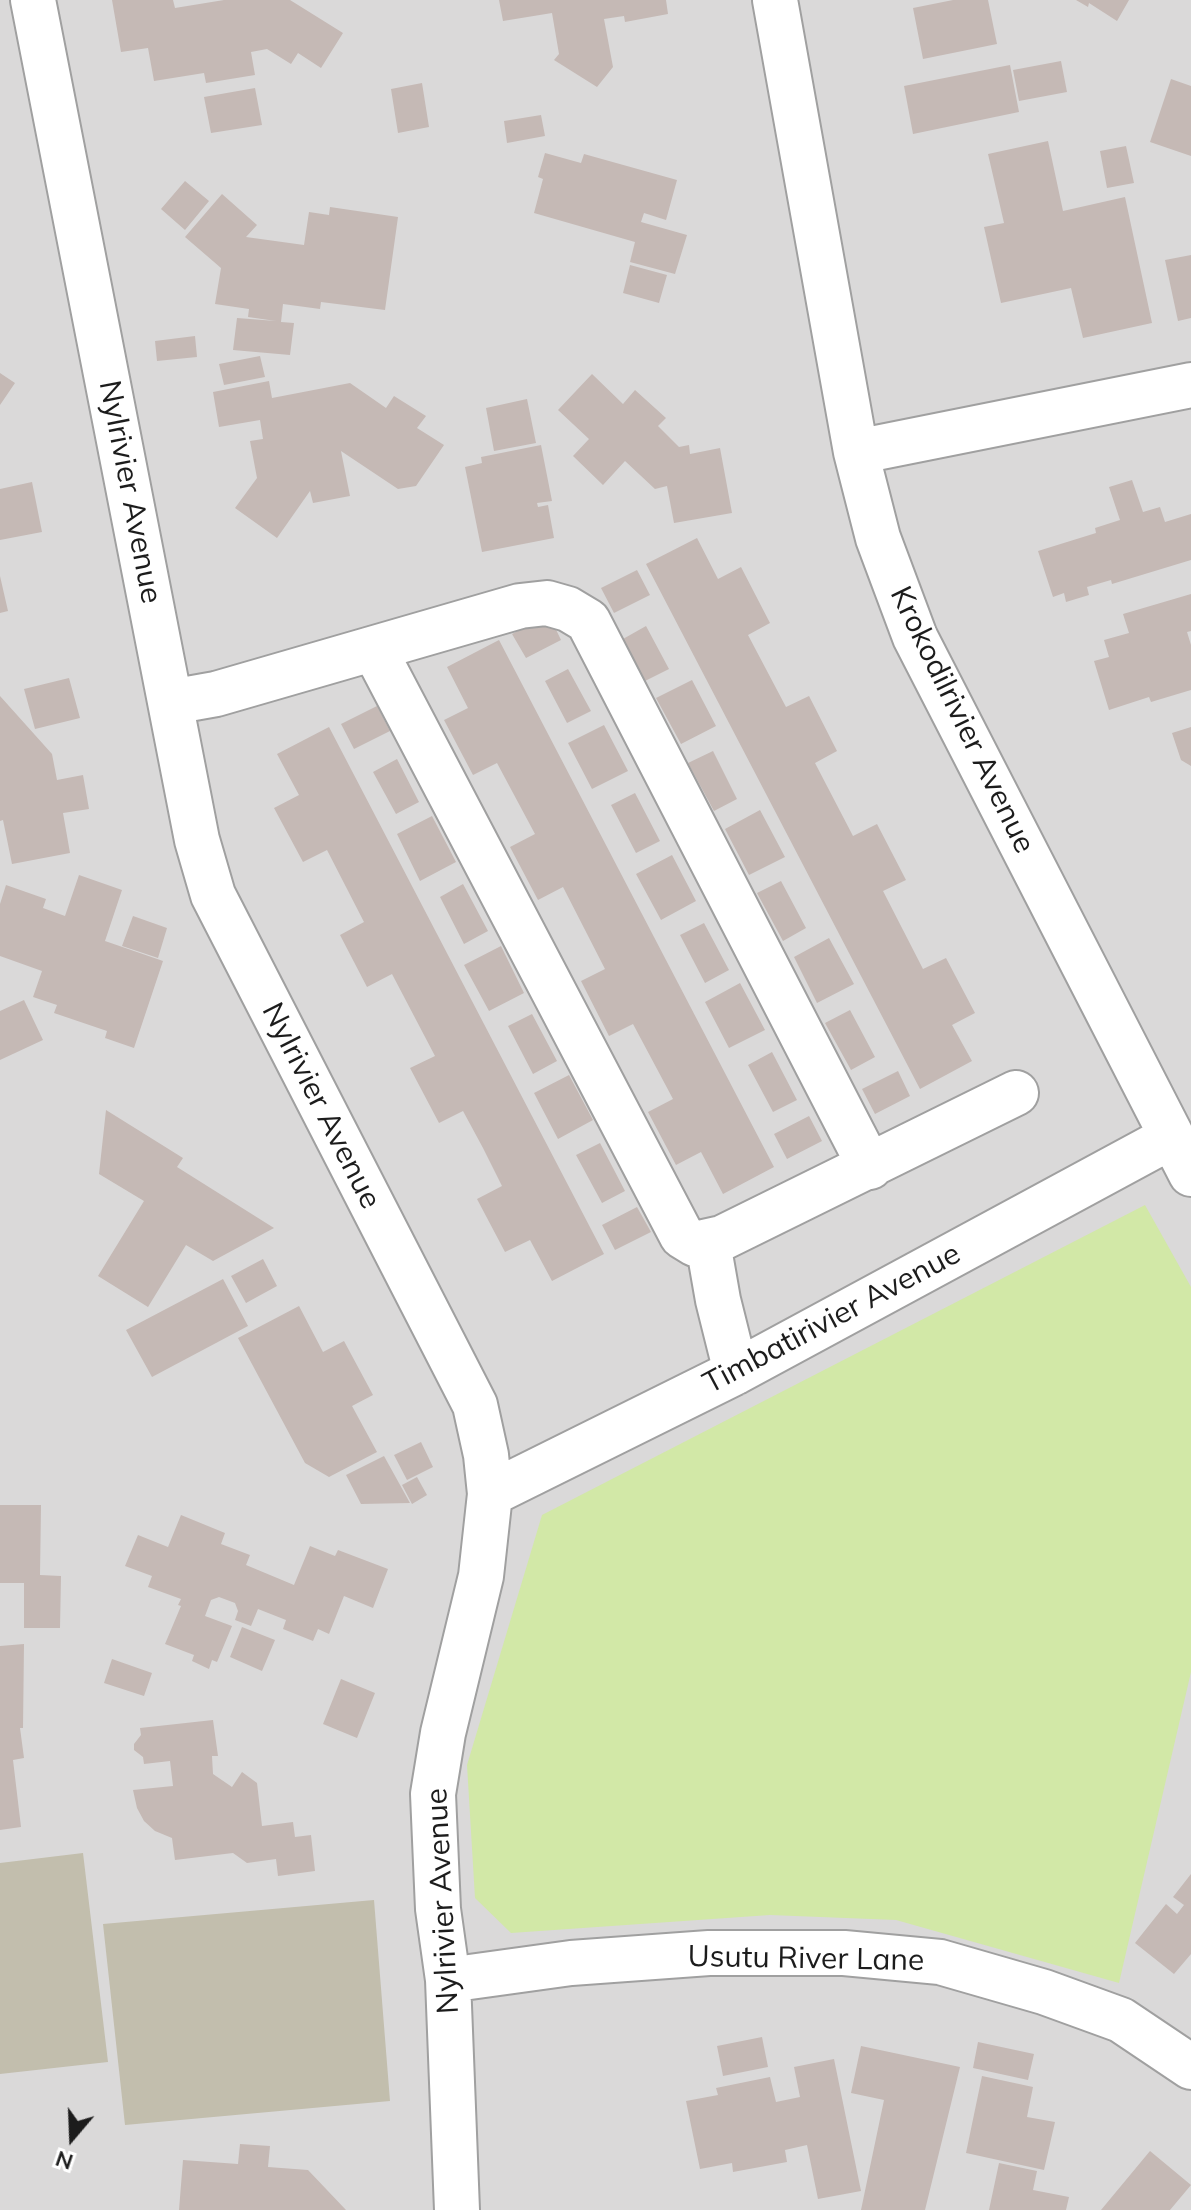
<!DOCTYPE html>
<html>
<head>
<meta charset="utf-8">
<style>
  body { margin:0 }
  #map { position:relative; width:1191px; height:2210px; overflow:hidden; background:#eee8e2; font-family:Mulish,sans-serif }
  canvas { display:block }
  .north { position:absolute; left:32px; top:2098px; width:80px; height:80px; -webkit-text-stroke:6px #fff; paint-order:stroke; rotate:199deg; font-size:22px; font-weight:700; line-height:32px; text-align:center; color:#1c1c1c }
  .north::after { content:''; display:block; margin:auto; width:28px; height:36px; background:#1c1c1c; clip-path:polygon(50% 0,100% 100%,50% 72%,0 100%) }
</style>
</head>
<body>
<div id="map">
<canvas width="1191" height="2210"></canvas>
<div class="north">N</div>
</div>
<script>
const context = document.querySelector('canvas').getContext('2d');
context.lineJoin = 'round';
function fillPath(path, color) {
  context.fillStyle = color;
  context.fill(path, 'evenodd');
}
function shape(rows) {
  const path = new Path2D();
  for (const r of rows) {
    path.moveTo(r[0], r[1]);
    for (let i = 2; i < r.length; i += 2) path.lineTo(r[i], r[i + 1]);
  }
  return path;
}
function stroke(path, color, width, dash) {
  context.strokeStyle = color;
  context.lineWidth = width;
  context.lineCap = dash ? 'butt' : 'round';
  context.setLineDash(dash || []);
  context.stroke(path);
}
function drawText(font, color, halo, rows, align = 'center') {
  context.font = font + ' Mulish,sans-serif';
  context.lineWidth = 6;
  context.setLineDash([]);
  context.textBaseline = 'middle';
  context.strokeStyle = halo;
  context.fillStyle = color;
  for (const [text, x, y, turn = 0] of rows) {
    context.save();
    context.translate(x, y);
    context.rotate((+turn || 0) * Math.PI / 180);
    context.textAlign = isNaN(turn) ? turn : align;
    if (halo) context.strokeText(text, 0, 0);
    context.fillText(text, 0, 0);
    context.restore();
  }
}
const residential = shape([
  [0,0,1191,0,1191,2210,0,2210]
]);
const construction = shape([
  [83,1853,108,2062,0,2074,0,1863],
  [374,1900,390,2101,125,2125,103,1924]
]);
const grass = shape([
  [1145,1205,1191,1287,1191,1672,1119,1983,896,1920,770,1915,511,1933,475,1898,467,1765,542,1515]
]);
const building = shape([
  [112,0,173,0,175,8,224,0,290,0,343,33,321,68,298,53,291,64,267,49,251,52,255,75,206,83,204,73,154,81,148,48,121,52],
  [499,0,666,0,668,14,625,22,624,16,604,19,613,67,597,87,554,60,559,54,552,13,503,21],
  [953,0,988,0,997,44,923,59,913,8],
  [1076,0,1129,0,1117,21,1089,3,1088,7],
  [1061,61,1067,92,1019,101,1013,70],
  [1010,65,1019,112,913,134,904,86],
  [1171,79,1191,86,1191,156,1150,142],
  [422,83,429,127,398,133,391,89],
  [255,88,262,125,211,133,204,97],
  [541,115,545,136,507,143,504,121],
  [1048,141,1063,211,1125,197,1152,323,1083,338,1071,288,1001,303,984,227,1004,223,988,154],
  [1126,146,1134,183,1107,188,1100,151],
  [545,153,581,163,584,154,677,180,666,220,644,213,641,222,687,235,675,274,630,262,635,242,534,213,543,179,538,177],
  [185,181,209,201,185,230,161,209],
  [222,194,257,225,246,237,304,245,309,212,329,215,330,207,398,217,385,310,321,302,320,309,283,304,281,322,294,323,290,355,233,350,237,318,276,321,248,317,249,309,215,304,221,268,185,237],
  [1191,255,1191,318,1178,321,1165,260],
  [630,265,667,275,659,303,623,293],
  [195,336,197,357,157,361,155,341],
  [260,356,265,377,224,385,219,364],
  [0,373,15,383,0,405],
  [592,374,623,404,635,390,666,418,658,426,679,447,689,445,690,454,720,448,732,513,674,523,667,486,655,489,625,461,603,485,573,456,589,439,558,410],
  [269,381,272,398,350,383,386,408,394,396,426,416,417,428,444,445,416,486,398,489,341,451,350,496,313,503,310,491,277,538,235,508,257,478,250,441,263,439,260,420,219,427,213,392],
  [527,399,536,443,494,451,486,408],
  [541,445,552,501,537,503,538,507,548,505,554,538,482,552,465,467,482,463,481,457],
  [1132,480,1143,512,1160,507,1165,522,1191,514,1191,560,1112,584,1111,580,1087,587,1089,595,1066,602,1064,593,1053,597,1038,551,1096,533,1095,528,1120,520,1109,487],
  [32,482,42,532,0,540,0,489],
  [697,538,718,579,741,567,770,623,748,635,786,707,809,696,837,751,815,763,853,836,877,824,906,880,883,891,923,969,946,958,975,1013,952,1025,972,1061,920,1089,646,564],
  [637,570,650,595,614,613,601,588],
  [0,576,8,611,0,613],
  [1191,594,1191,631,1187,632,1191,645,1191,690,1151,702,1149,697,1109,710,1094,661,1109,657,1104,640,1129,633,1123,614],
  [549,615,561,640,526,658,512,634],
  [646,626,669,669,645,681,623,639],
  [499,640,774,1167,723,1194,701,1152,676,1165,648,1112,673,1099,633,1024,609,1036,581,981,605,969,563,887,538,900,510,847,535,834,497,763,473,775,444,720,468,708,447,667],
  [568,669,591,711,567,723,545,681],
  [69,678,80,718,35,729,24,689],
  [692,680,716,726,681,744,656,698],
  [0,696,52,754,57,780,83,775,89,809,63,813,70,853,12,864,3,820,0,821],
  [377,706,390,731,354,749,341,724],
  [604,725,628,771,592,789,568,743],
  [329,727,604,1254,552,1281,530,1240,505,1252,477,1199,502,1186,483,1148,463,1111,439,1123,410,1068,435,1056,392,974,367,987,340,935,364,922,327,850,303,862,274,808,299,795,277,754],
  [1191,727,1191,766,1181,760,1172,733],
  [713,751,737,799,714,811,688,763],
  [397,759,419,802,396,814,373,772],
  [635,793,660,841,636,853,611,805],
  [760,810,785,857,749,875,725,829],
  [432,816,456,862,420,881,397,834],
  [672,855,696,901,661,920,636,874],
  [79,875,122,890,105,941,163,961,134,1048,105,1038,107,1031,54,1013,57,1005,33,997,42,971,0,956,0,904,6,885,46,899,43,908,65,916],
  [781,881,806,928,783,941,757,893],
  [463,884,488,931,464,944,440,897],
  [133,916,167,928,158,958,122,946],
  [704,923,729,970,705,983,680,935],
  [829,938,854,984,817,1003,794,957],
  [501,946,524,993,489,1011,464,965],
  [740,983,765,1030,729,1048,705,1002],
  [24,1000,43,1040,0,1060,0,1011],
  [850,1010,875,1057,851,1070,825,1023],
  [532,1014,557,1061,533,1074,508,1026],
  [772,1052,797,1100,773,1112,748,1065],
  [898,1071,910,1096,875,1114,862,1089],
  [569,1075,593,1120,558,1139,534,1093],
  [106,1110,183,1158,177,1167,274,1228,213,1261,186,1245,148,1307,98,1276,144,1201,99,1174],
  [809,1116,822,1141,787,1159,774,1134],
  [600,1143,625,1191,602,1203,576,1155],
  [637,1207,651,1232,615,1250,602,1225],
  [263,1259,277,1286,246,1303,231,1276],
  [223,1279,248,1326,152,1377,126,1330],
  [299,1306,323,1352,344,1341,373,1395,352,1406,377,1452,329,1477,305,1463,238,1338],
  [421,1442,433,1467,407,1480,394,1455],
  [384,1456,410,1503,361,1504,346,1475],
  [417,1477,427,1495,412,1504,402,1485],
  [0,1505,41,1505,40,1575,61,1576,60,1628,24,1628,24,1583,0,1583],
  [181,1515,225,1533,221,1544,250,1555,246,1565,294,1585,310,1546,335,1556,338,1550,388,1569,373,1608,344,1596,329,1634,318,1629,313,1641,283,1629,286,1620,258,1609,251,1626,235,1620,238,1611,235,1603,219,1597,211,1600,205,1616,232,1626,217,1662,212,1660,209,1669,192,1661,194,1655,165,1644,181,1606,178,1605,181,1599,148,1587,152,1576,125,1566,138,1535,168,1547],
  [242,1627,275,1640,262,1671,230,1657],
  [24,1644,23,1728,20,1728,24,1758,13,1760,21,1827,0,1830,0,1646],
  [112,1659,152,1673,144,1696,104,1683],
  [341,1679,375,1693,357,1738,323,1724],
  [213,1720,218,1756,212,1756,213,1774,232,1787,242,1772,257,1783,262,1826,293,1822,295,1837,311,1835,315,1871,278,1876,276,1859,247,1863,233,1853,175,1860,172,1838,155,1831,144,1821,137,1808,133,1790,173,1786,170,1761,144,1764,143,1757,134,1750,134,1744,141,1735,140,1728],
  [1191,1874,1191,1954,1174,1974,1135,1943,1166,1904,1177,1914,1184,1905,1173,1897],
  [762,2037,768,2067,723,2076,717,2046],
  [978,2042,1034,2054,1028,2080,973,2068],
  [861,2046,960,2067,925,2210,861,2210,884,2100,851,2093],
  [834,2059,861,2191,818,2199,807,2145,785,2150,787,2162,733,2172,732,2163,700,2169,686,2101,718,2095,716,2088,770,2077,776,2102,800,2097,794,2067],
  [982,2076,1033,2087,1027,2117,1055,2122,1044,2170,966,2153],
  [240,2144,270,2146,268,2167,308,2170,346,2210,179,2210,183,2160,238,2164],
  [1150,2151,1191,2185,1170,2210,1101,2210],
  [999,2163,1037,2171,1033,2190,1069,2197,1066,2210,989,2210]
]);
const minor = shape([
  [33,0,197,840,213,895,475,1405,486,1455,490,1494,481,1576,443,1733,433,1794,438,1909,448,1980,457,2210],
  [775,0,856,452,878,538,915,637,1191,1174],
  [856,452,1191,385],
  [374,649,682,1236,695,1244,722,1238,1016,1093],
  [171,702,216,694,520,606,547,603,568,609,588,621,870,1167],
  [708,1243,718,1300,736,1372],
  [490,1494,736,1372,1171,1137],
  [448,1980,571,1963,709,1953,844,1953,940,1962,1044,1992,1121,2020,1191,2067]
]);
const streetNames = [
  ["Nylrivier Avenue",130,492,79],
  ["Krokodilrivier Avenue",962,720,64],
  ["Nylrivier Avenue",321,1106,63],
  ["Timbatirivier Avenue",832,1319,-28],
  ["Nylrivier Avenue",443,1901,-93],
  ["Usutu River Lane",806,1959,1]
];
fillPath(residential, '#dad9d9');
fillPath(construction, '#c2bead');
fillPath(grass, '#d2e8a7');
fillPath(building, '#c5b9b5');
stroke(minor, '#a0a0a0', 48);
stroke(minor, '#fff', 44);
drawText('30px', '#1c1c1c', '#fff', streetNames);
</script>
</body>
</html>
